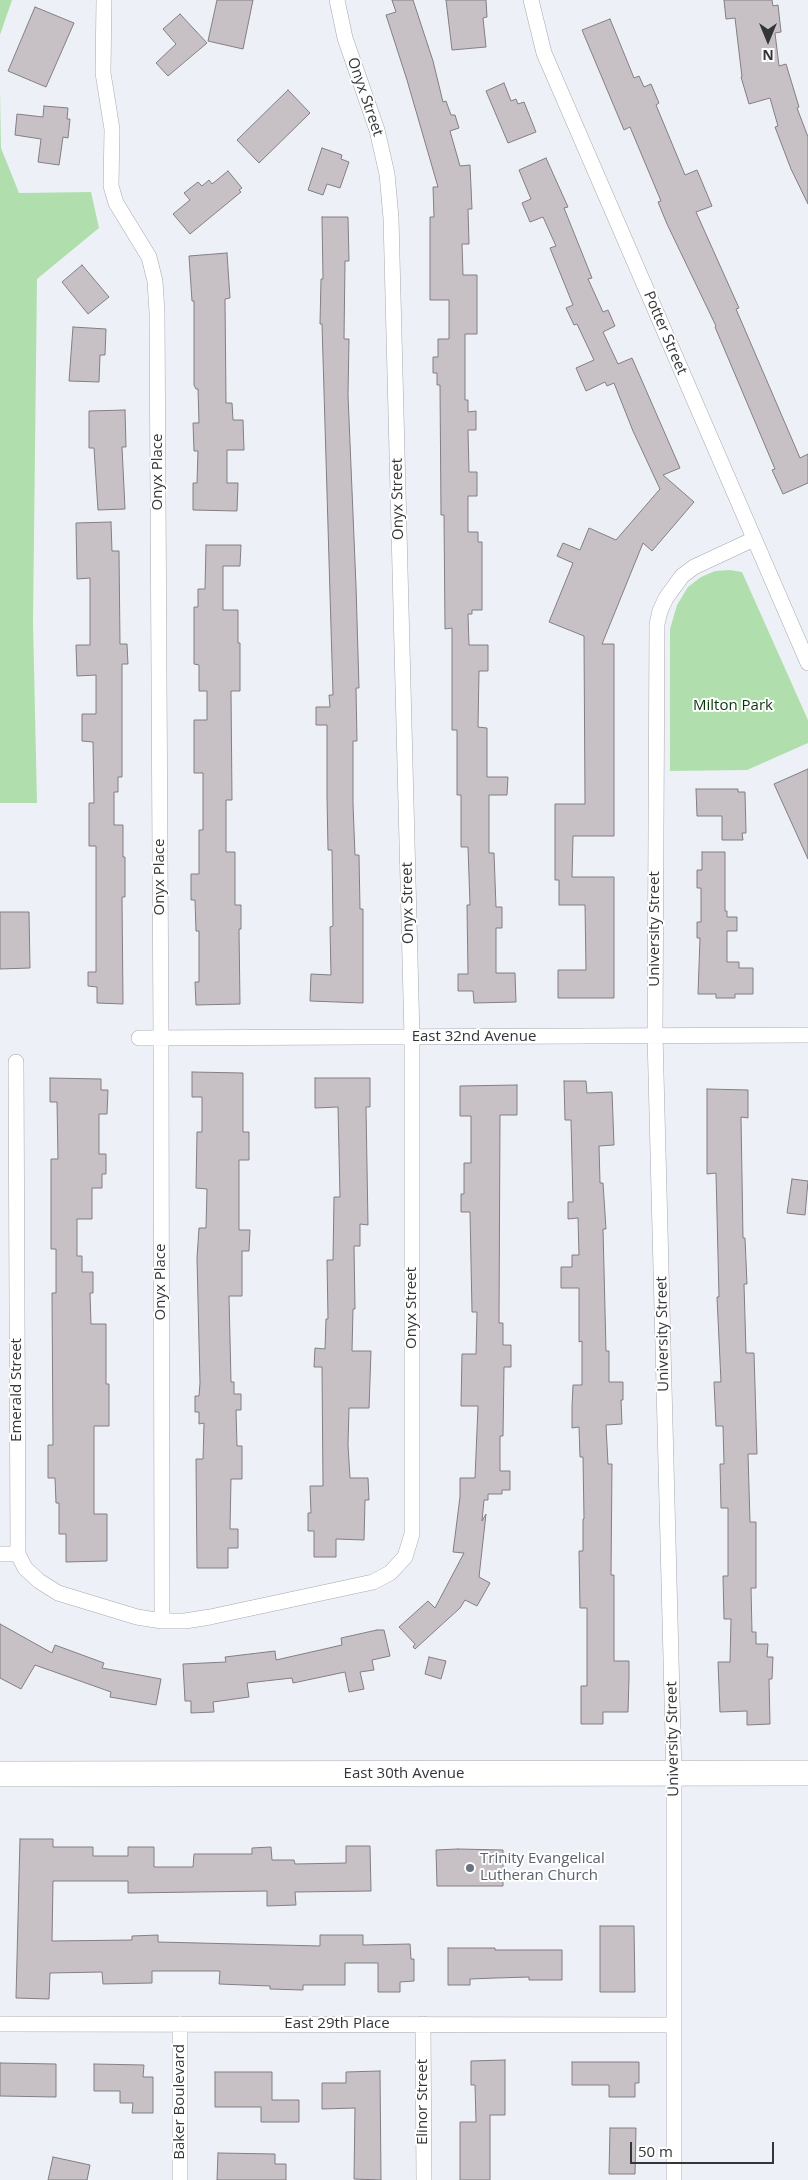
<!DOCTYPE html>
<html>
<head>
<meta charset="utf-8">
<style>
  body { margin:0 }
  #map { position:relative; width:808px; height:2180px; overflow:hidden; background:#edf1f7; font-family:"Open Sans",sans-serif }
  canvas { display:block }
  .north { position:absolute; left:743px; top:15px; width:50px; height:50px; -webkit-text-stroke:4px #fefefe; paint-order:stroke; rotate:180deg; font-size:14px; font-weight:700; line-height:20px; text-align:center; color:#333537 }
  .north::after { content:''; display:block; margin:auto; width:18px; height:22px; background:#333537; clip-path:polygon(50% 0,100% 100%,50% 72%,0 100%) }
  .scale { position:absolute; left:630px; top:2142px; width:144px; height:22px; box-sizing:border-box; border:2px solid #333537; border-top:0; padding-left:6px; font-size:15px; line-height:18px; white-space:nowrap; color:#333537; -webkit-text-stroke:4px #fefefe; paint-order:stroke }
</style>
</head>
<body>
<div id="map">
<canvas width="808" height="2180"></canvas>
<div class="north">N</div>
<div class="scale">50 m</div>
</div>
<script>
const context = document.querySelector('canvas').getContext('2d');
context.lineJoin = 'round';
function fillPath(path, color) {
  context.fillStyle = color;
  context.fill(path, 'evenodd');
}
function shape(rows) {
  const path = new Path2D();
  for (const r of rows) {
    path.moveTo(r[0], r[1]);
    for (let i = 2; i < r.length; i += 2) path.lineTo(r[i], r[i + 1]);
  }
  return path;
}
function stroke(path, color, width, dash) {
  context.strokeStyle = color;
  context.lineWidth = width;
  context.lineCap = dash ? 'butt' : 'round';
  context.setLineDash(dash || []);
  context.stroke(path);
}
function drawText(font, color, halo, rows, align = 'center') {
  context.font = font + ' "Open Sans",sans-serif';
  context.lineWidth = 4;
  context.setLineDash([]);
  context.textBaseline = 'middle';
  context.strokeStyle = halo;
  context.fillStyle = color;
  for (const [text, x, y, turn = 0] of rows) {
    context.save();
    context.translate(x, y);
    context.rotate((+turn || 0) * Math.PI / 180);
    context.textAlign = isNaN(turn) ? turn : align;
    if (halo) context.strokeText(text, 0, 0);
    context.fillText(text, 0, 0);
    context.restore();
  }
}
const green = shape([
  [0,0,12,0,0,35],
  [0,91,1,148,19,193,91,192,99,228,37,279,33,622,37,803,0,803],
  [730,570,742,572,808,720,808,743,747,770,670,771,670,629,677,605,688,587,701,577,715,571]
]);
const building = shape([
  [217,0,253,0,243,49,208,41,217,0],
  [392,0,413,0,433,61,443,102,446,101,451,115,455,115,459,128,450,131,460,166,470,165,472,209,468,209,469,244,462,244,463,275,477,275,477,334,465,334,465,400,468,400,468,412,476,411,476,430,468,430,469,472,477,472,477,496,468,496,468,532,478,532,478,542,482,542,482,610,472,610,472,614,468,614,469,645,488,645,488,671,479,671,478,727,487,728,487,777,508,777,507,795,489,795,489,853,494,853,496,907,502,907,502,928,496,928,496,973,515,973,516,1002,474,1003,473,991,458,991,458,974,468,974,467,905,470,905,468,847,461,847,461,795,457,795,457,730,452,730,452,628,445,629,444,515,441,515,440,385,437,385,437,373,433,373,433,357,438,357,438,339,449,339,449,300,430,300,430,217,434,217,433,187,438,187,407,80,386,15,396,12,392,0],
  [446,0,486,0,487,17,483,18,486,47,452,50,446,0],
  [724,0,772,0,773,6,778,5,781,32,775,33,779,66,786,64,799,107,797,108,808,137,808,204,791,169,775,127,778,126,770,98,749,104,741,77,742,77,735,18,726,19,724,0],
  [35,7,74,23,46,87,8,71,35,7],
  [180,14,207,43,168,76,156,63,176,44,163,29,180,14],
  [610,19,634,78,639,76,644,87,651,84,659,103,656,105,685,175,697,170,712,206,696,212,739,308,736,309,800,458,808,454,808,483,783,494,772,470,775,469,715,327,716,326,667,224,658,202,661,201,630,127,624,130,582,30,610,19],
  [504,83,511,101,516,99,518,104,524,102,536,132,508,143,486,91,504,83],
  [288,90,310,113,259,163,237,140,288,90],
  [44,106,68,108,67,119,70,119,68,138,63,137,59,165,38,162,41,139,15,135,17,114,43,117,44,106],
  [322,148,342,155,341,159,349,162,340,188,327,184,323,195,308,190,322,148],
  [546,158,568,207,564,208,592,278,588,279,603,312,608,310,615,326,603,332,618,364,632,358,680,468,663,475,694,502,652,551,643,543,602,644,614,644,614,836,573,836,572,877,614,877,614,998,558,998,558,970,586,970,585,905,559,905,559,880,555,880,555,804,585,804,584,636,549,622,573,563,557,556,563,543,580,550,589,528,616,540,660,489,633,431,614,383,607,386,605,382,586,391,576,368,594,360,577,324,574,325,566,308,573,305,550,248,556,246,543,217,530,222,522,203,531,199,519,170,546,158],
  [228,171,242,188,239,190,241,192,190,234,173,214,190,200,184,193,198,182,202,186,209,180,212,184,228,171],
  [322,217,348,217,349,261,345,261,344,339,349,339,348,395,356,586,359,688,356,688,357,741,353,741,353,804,355,855,359,855,360,909,363,909,363,1003,310,1001,311,974,331,975,330,927,333,926,332,850,328,850,327,796,327,725,316,725,316,707,330,707,329,695,333,695,322,324,320,324,321,279,323,279,322,217],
  [227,253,230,298,225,299,226,403,232,403,233,420,243,420,244,450,227,450,227,483,238,483,237,511,193,510,193,483,197,483,198,451,194,451,193,423,199,423,198,389,196,389,194,385,194,301,192,301,189,256,227,253],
  [82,265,109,297,88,314,62,282,82,265],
  [73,327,106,329,105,355,100,355,99,382,69,381,73,327],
  [125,410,126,447,122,447,125,509,98,510,94,448,89,448,89,411,125,410],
  [111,522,112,551,119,551,120,644,127,644,128,664,122,664,122,777,118,777,118,792,114,792,114,825,123,825,123,857,125,857,125,897,122,897,123,1004,97,1003,97,987,88,986,88,972,96,972,96,846,89,846,89,803,94,803,93,742,82,741,82,714,96,714,96,675,77,676,76,645,90,645,90,578,77,579,76,523,111,522],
  [206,545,241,545,240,566,223,566,223,610,238,610,238,643,240,643,240,691,231,691,232,800,226,800,226,852,235,852,235,905,241,905,241,929,239,929,240,1004,196,1005,195,982,199,982,199,931,196,931,195,900,191,900,191,874,199,874,199,830,203,830,203,773,194,773,194,720,207,720,207,691,199,691,199,665,194,664,194,607,198,607,198,589,205,589,206,545],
  [808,769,808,859,774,784,808,769],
  [696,789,738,789,738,792,745,792,746,833,742,833,743,840,722,840,722,816,697,816,696,789],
  [702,852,725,852,725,911,727,911,727,917,737,917,737,931,727,931,727,962,739,962,739,968,753,968,753,994,735,994,735,998,716,998,716,994,698,994,700,938,697,938,697,922,701,922,701,888,697,888,697,870,702,870,702,852],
  [0,912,29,912,30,968,0,969,0,912],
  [192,1072,243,1073,243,1132,249,1132,249,1160,239,1160,239,1230,250,1230,249,1251,242,1251,242,1296,229,1296,231,1382,234,1382,234,1394,241,1394,241,1410,236,1410,237,1446,242,1446,242,1479,231,1479,230,1529,238,1529,238,1548,228,1548,228,1568,197,1568,196,1459,203,1459,204,1423,199,1424,199,1412,195,1412,195,1396,199,1396,200,1383,197,1258,199,1228,206,1228,207,1189,196,1188,197,1132,202,1132,202,1097,192,1097,192,1072],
  [50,1078,101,1079,101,1090,108,1090,107,1114,99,1114,99,1154,106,1154,106,1174,102,1174,102,1188,92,1188,92,1219,77,1219,77,1256,82,1256,82,1272,93,1272,93,1293,90,1293,91,1324,106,1324,106,1384,109,1384,109,1426,94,1426,94,1514,107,1514,107,1561,66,1562,66,1534,59,1534,59,1503,56,1503,55,1478,48,1478,48,1445,53,1445,52,1293,56,1293,56,1249,51,1249,51,1159,58,1159,57,1102,50,1102,50,1078],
  [315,1078,370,1078,370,1107,366,1107,368,1225,360,1224,360,1246,354,1246,355,1309,353,1309,352,1351,371,1351,369,1408,349,1408,348,1445,350,1478,368,1478,369,1500,365,1500,364,1540,336,1539,336,1557,314,1557,314,1531,308,1531,308,1513,311,1513,310,1486,323,1486,322,1367,314,1367,315,1348,325,1349,326,1319,328,1319,327,1260,333,1260,334,1197,340,1197,338,1107,315,1108,315,1078],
  [564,1081,586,1081,587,1093,612,1092,614,1145,599,1146,600,1183,603,1183,606,1229,603,1229,606,1351,609,1351,609,1382,623,1382,623,1400,621,1400,622,1424,606,1425,608,1464,612,1464,611,1575,614,1575,614,1661,629,1661,629,1678,628,1712,603,1712,603,1724,581,1724,581,1686,587,1686,587,1608,580,1608,579,1551,583,1551,583,1519,584,1519,583,1457,580,1457,579,1427,572,1428,572,1407,573,1385,582,1385,582,1341,579,1342,579,1288,561,1288,561,1267,572,1267,572,1255,579,1255,578,1218,568,1219,568,1202,573,1202,571,1120,565,1120,564,1081],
  [517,1085,517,1115,500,1115,499,1323,503,1323,503,1345,511,1345,511,1367,504,1367,503,1436,500,1436,500,1471,510,1471,510,1490,502,1490,502,1494,488,1494,488,1500,484,1500,482,1521,486,1514,479,1577,490,1583,477,1606,465,1600,460,1608,415,1649,413,1647,415,1644,399,1627,428,1601,435,1608,464,1553,453,1552,460,1497,460,1478,475,1478,478,1406,461,1406,462,1354,476,1354,477,1312,472,1312,470,1212,461,1212,461,1194,464,1194,464,1163,471,1163,471,1116,460,1116,460,1086,517,1085],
  [707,1089,748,1090,748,1118,741,1117,743,1238,745,1238,747,1284,744,1284,746,1353,754,1353,757,1454,748,1454,750,1522,756,1522,756,1588,751,1588,752,1632,756,1632,756,1644,768,1644,767,1657,773,1657,772,1679,769,1679,770,1724,747,1725,747,1711,720,1712,718,1662,730,1662,731,1619,724,1619,723,1576,728,1576,728,1508,721,1508,720,1464,724,1464,723,1426,716,1426,714,1382,721,1382,717,1297,719,1297,716,1173,707,1174,707,1089],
  [792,1179,808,1181,805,1215,787,1213,792,1179],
  [0,1624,52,1653,55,1645,104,1663,102,1668,161,1679,156,1705,110,1697,111,1692,35,1665,21,1689,0,1678,0,1624],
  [377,1630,384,1630,390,1656,372,1660,374,1670,360,1672,364,1689,349,1692,345,1672,293,1683,292,1678,247,1683,249,1697,213,1702,214,1712,191,1713,191,1701,185,1701,183,1664,226,1662,225,1657,275,1651,276,1660,342,1645,341,1638,377,1630],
  [429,1657,446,1661,441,1679,425,1674,429,1657],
  [20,1839,53,1839,53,1847,93,1847,93,1856,128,1856,128,1847,154,1847,154,1867,193,1867,194,1854,252,1854,252,1848,271,1847,272,1860,294,1860,295,1864,346,1863,346,1846,370,1846,371,1891,295,1892,296,1905,267,1906,267,1891,128,1893,128,1881,53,1881,52,1941,132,1940,132,1936,158,1935,158,1942,320,1946,320,1935,363,1935,363,1945,410,1944,411,1959,414,1959,414,1981,400,1982,400,1992,378,1992,378,1963,345,1963,345,1985,303,1985,303,1990,270,1989,270,1986,219,1984,220,1971,152,1971,152,1983,103,1984,102,1972,50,1973,49,1999,16,1998,20,1839],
  [458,1849,503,1850,503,1886,437,1886,436,1850,458,1849],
  [600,1926,634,1926,635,1992,600,1992,600,1926],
  [448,1948,495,1948,495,1950,562,1950,562,1980,529,1980,529,1977,496,1978,470,1979,470,1985,448,1985,448,1948],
  [505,2060,505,2115,490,2115,490,2180,460,2180,460,2122,476,2122,475,2085,471,2085,471,2061,505,2060],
  [572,2062,639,2062,639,2083,635,2083,635,2097,609,2097,609,2085,572,2085,572,2062],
  [0,2063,56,2064,56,2097,0,2096,0,2063],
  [94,2064,144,2065,143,2077,153,2077,153,2113,132,2113,133,2103,120,2103,120,2091,94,2091,94,2064],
  [380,2071,381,2180,354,2179,355,2108,322,2109,322,2083,346,2083,346,2072,380,2071],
  [215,2072,272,2072,272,2100,299,2100,299,2122,261,2122,261,2107,215,2107,215,2072],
  [610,2128,636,2128,635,2174,609,2174,610,2128],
  [218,2153,275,2154,275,2164,286,2164,286,2180,217,2180,218,2153],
  [53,2157,90,2165,87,2180,48,2180,53,2157]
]);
const minor = shape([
  [104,0,103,73,112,129,111,186,116,203,149,257,155,281,157,312,161,1038,162,1621],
  [531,0,544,53,808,663],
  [139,1038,808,1035],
  [16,1062,18,1554,25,1568,39,1581,58,1593,137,1617,162,1621,185,1621,210,1617,373,1582,390,1573,405,1557,412,1534,412,1037,391,218,387,174,377,130,345,38,337,0],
  [0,1554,18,1554],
  [0,2024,673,2025],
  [423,2024,424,2180],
  [180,2180,180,2024],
  [674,2180,674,1775,655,1035,657,624,660,611,666,598,682,576,694,567,754,539]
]);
const primary = shape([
  [0,1774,808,1773]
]);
const markers = [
  [470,1868,5,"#6b7280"]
];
const streetNames = [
  ["Onyx Street",365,97,71],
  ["Potter Street",665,333,67],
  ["Onyx Place",158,472,-90],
  ["Onyx Street",398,499,-91],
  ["Onyx Place",160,877,-90],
  ["Onyx Street",408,903,-91],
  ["University Street",655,929,-90],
  ["East 32nd Avenue",474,1037],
  ["Onyx Place",161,1282,-90],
  ["Onyx Street",412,1308,-90],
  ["University Street",663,1334,-91],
  ["Emerald Street",17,1390,-90],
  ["University Street",673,1739,-91],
  ["East 30th Avenue",404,1774],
  ["East 29th Place",337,2024],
  ["Baker Boulevard",180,2102,-90],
  ["Elinor Street",423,2102,-90]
];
const parkNames = [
  ["Milton Park",733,706]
];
const worshipNames = [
  ["Trinity Evangelical",480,1859],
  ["Lutheran Church",480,1876]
];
fillPath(green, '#b0dfad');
fillPath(building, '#c7c1c6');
stroke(building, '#837e83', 1);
stroke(minor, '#a5a9ae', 16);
stroke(primary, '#a5a9ae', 26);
stroke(minor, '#fff', 15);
stroke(primary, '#fff', 25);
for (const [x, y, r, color] of markers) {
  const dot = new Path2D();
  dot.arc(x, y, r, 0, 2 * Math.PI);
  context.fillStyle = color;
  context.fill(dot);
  stroke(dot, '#fefefe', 2);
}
drawText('15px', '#333537', '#fefefe', streetNames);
drawText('15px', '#08350a', '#fefefe', parkNames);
drawText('15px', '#5b616d', '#fefefe', worshipNames, 'left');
</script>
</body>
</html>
